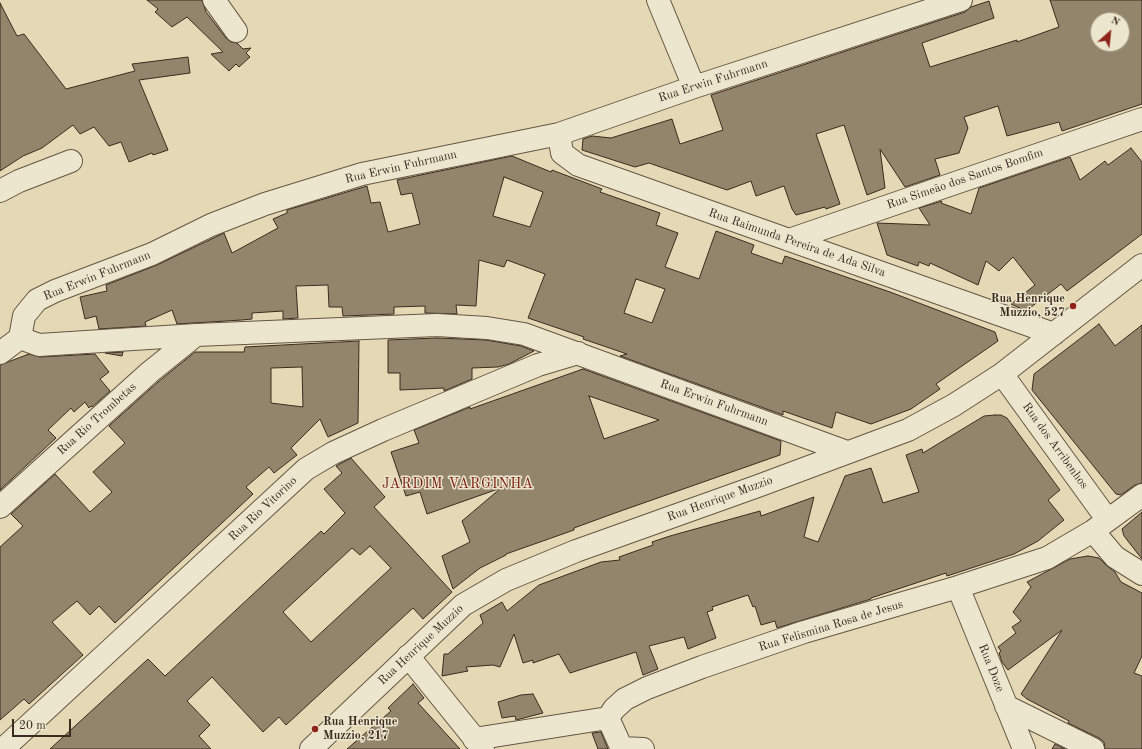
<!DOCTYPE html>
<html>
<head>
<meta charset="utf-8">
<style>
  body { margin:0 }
  #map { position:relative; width:1142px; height:749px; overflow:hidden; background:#e4d9b4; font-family:"Old Standard TT",serif }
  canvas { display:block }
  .north { position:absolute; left:1090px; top:12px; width:40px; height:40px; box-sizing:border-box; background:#ede6ce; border:1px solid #a59b88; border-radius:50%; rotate:27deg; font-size:11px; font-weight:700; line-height:16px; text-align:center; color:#3a2b1f }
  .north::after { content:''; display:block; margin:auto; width:14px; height:18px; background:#8f2418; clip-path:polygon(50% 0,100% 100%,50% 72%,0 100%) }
  .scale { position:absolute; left:12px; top:719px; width:59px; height:18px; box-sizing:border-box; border:2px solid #3a2b1f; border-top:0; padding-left:5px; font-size:12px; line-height:14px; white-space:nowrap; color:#3a2b1f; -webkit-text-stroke:3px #ede6ce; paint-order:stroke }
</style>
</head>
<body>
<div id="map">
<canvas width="1142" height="749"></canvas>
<div class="north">N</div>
<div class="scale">20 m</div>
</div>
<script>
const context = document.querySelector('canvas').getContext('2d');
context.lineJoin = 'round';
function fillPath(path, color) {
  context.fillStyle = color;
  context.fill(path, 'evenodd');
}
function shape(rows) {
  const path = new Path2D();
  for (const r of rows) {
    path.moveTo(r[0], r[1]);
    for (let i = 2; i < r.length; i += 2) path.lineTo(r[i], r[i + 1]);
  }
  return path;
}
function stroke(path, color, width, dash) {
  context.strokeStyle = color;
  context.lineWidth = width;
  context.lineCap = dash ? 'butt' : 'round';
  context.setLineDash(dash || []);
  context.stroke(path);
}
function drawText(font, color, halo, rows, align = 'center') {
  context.font = font + ' "Old Standard TT",serif';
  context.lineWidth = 3;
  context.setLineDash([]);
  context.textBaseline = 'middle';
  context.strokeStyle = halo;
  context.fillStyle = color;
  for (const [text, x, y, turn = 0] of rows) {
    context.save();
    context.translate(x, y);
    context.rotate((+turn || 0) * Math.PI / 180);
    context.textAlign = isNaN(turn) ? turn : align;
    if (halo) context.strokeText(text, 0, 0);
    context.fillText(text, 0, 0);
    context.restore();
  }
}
const building = shape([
  [147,0,202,0,206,12,226,38,231,42,237,43,243,49,251,48,246,53,250,57,239,67,236,64,229,71,211,54,223,52,187,17,172,27,155,12,158,9,147,0],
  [1050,0,1142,0,1142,104,1062,131,1059,122,1007,136,998,106,964,117,968,128,959,153,935,159,940,175,905,187,880,149,885,188,867,195,844,125,816,134,840,204,826,209,825,207,796,215,792,209,784,186,756,196,751,181,727,190,649,163,635,167,582,150,583,139,592,136,611,138,672,119,680,144,723,130,711,95,965,12,971,7,989,1,994,18,922,43,930,67,1017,40,1017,42,1059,27,1050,0],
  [1098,20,1122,20,1122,44,1098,44,1098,20],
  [0,3,17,36,24,34,66,89,135,71,132,64,188,57,190,73,139,80,168,150,153,155,152,153,129,162,121,142,109,146,94,127,80,134,73,125,42,148,23,156,0,171,0,3],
  [1131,148,1142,162,1142,234,1067,291,1061,284,1026,311,1011,304,1035,285,1013,257,999,271,986,261,978,285,930,263,929,266,919,262,918,266,887,255,877,223,930,225,919,208,942,201,941,203,971,214,979,188,1070,157,1080,180,1105,161,1108,165,1131,148],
  [512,156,551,172,552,170,602,189,600,192,660,213,656,225,678,233,665,267,699,279,716,231,754,245,751,253,782,264,785,256,890,292,995,332,998,341,936,384,940,389,911,409,871,424,836,412,832,428,783,411,783,415,620,356,627,354,583,339,584,337,528,318,545,274,507,260,504,267,479,260,476,306,456,305,457,314,425,313,425,306,394,307,394,314,343,316,342,307,329,307,328,285,296,286,298,318,283,319,283,311,252,313,252,319,242,320,177,324,172,310,145,322,146,326,99,329,96,316,85,319,80,297,107,291,106,285,157,265,224,233,232,253,278,228,273,219,287,213,287,210,367,186,371,203,380,202,388,232,420,224,412,193,401,195,397,180,512,156],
  [504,177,543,192,530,227,493,216,504,177],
  [636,279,665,289,652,323,624,313,636,279],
  [1099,324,1115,346,1142,325,1142,483,1135,485,1121,495,1116,494,1032,390,1034,374,1099,324],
  [437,338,486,340,521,346,534,351,509,364,498,367,472,368,472,379,444,391,444,388,400,390,400,373,388,373,388,340,437,338],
  [359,341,358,423,328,437,320,419,291,448,297,455,274,473,269,467,246,487,253,494,115,623,99,606,90,615,77,601,52,622,83,655,29,704,24,699,0,720,0,547,23,526,11,514,55,474,90,512,112,492,93,472,125,443,109,426,158,382,195,352,244,352,245,347,359,341],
  [302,367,303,407,271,403,271,368,302,367],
  [123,352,122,356,105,353,123,352],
  [29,354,40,357,95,354,109,372,100,379,110,391,92,407,91,406,89,408,85,402,74,412,71,408,48,430,56,438,0,490,0,365,29,354],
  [583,369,781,441,780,455,615,513,574,528,574,530,506,554,506,555,480,568,453,589,442,556,470,542,462,521,501,488,427,514,420,492,406,496,391,452,419,443,414,430,470,407,470,409,583,369],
  [589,396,659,420,604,439,589,396],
  [995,415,1001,415,1007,418,1060,490,1048,500,1064,520,1038,541,1014,554,947,576,946,573,871,598,871,599,777,628,775,621,761,625,755,606,753,607,748,595,712,607,713,610,707,612,716,638,688,649,684,637,649,646,658,669,643,675,636,652,570,673,559,654,533,663,533,660,523,663,514,634,500,667,493,665,466,667,468,671,442,676,444,654,448,654,483,623,480,615,502,602,507,611,539,585,601,562,620,560,619,557,653,545,652,542,670,536,760,511,761,516,814,497,804,537,818,542,845,476,871,468,883,503,919,492,906,455,922,449,923,453,984,416,995,415],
  [351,458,385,497,374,507,452,592,423,619,413,608,286,725,279,717,263,732,212,677,187,701,210,725,199,736,211,749,50,749,148,659,165,676,321,531,324,534,345,513,324,489,342,473,336,466,351,458],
  [370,546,391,568,311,642,283,612,352,548,360,555,370,546],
  [1142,512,1142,559,1124,536,1122,529,1142,512],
  [1088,556,1099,558,1106,565,1115,572,1121,582,1142,593,1142,656,1134,673,1142,676,1142,749,1105,749,1104,742,1099,738,1068,723,1069,721,1027,699,1021,694,1062,630,1008,670,1002,662,999,653,1001,651,998,647,1016,633,1012,627,1021,621,1013,612,1031,587,1027,582,1070,559,1088,556],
  [413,684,424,698,418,703,460,749,347,749,391,711,388,708,413,684],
  [533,694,543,713,516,720,515,716,502,718,498,702,521,695,533,694],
  [601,732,608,749,598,749,592,733,601,732],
  [1055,744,1065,749,1052,749,1055,744]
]);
const minor = shape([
  [214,0,236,31],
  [658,0,694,87],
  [559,134,562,153,578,165,1054,334],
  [0,191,19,181,71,161],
  [789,240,1142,119],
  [0,353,20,338],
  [1002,374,1107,519],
  [847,452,524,334,487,328,437,325,196,335,39,345,20,338,24,316,37,300,55,291,152,254,211,225,265,204,362,174,559,134,694,87,961,0],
  [0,507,150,372,196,335],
  [1093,531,1115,557,1142,574],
  [958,587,1024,749],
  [408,656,483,749],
  [1006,706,1093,749],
  [608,718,614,709,625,699,647,688,702,667,804,632,958,587,1047,558,1093,531,1142,495],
  [608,718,622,749],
  [474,739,608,718],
  [622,748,643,749],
  [3,749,306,469,333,453,383,430,538,365,578,353],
  [311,749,463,605,506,580,576,551,758,486,908,430,954,405,1002,374,1142,265]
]);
const markers = [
  [1073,306,4,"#8f2418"],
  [315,729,4,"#8f2418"]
];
const streetNames = [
  ["Rua Erwin Fuhrmann",713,81,-18],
  ["Rua Erwin Fuhrmann",401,167,-13],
  ["Rua Simeão dos Santos Bomfim",965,179,-19],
  ["Rua Raimunda Pereira de Ada Silva",797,243,19],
  ["Rua Erwin Fuhrmann",97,276,-22],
  ["Rua Erwin Fuhrmann",714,403,20],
  ["Rua Rio Trombetas",97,419,-42],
  ["Rua dos Arribenhos",1055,446,54],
  ["Rua Henrique Muzzio",720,499,-20],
  ["Rua Rio Vitorino",263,509,-43],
  ["Rua Felismina Rosa de Jesus",831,626,-17],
  ["Rua Henrique Muzzio",421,645,-43],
  ["Rua Doze",991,668,68]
];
const poiNames = [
  ["Rua Henrique",1065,299],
  ["Muzzio, 527",1065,313],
  ["Rua Henrique",323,722,"left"],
  ["Muzzio, 217",323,736,"left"]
];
const quarterNames = [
  ["JARDIM VARGINHA",458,484]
];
fillPath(building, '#92856c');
stroke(building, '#3a2b1f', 1);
stroke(minor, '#645644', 24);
stroke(minor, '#ede6ce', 22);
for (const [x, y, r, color] of markers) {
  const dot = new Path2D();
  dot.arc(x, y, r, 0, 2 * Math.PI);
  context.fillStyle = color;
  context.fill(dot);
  stroke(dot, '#ede6ce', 1.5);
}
drawText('12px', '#3a2b1f', '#ede6ce', streetNames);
drawText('bold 12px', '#3a2b1f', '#ede6ce', poiNames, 'right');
context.letterSpacing = '1px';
drawText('14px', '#7a1f14', '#ede6ce', quarterNames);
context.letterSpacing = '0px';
</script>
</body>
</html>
